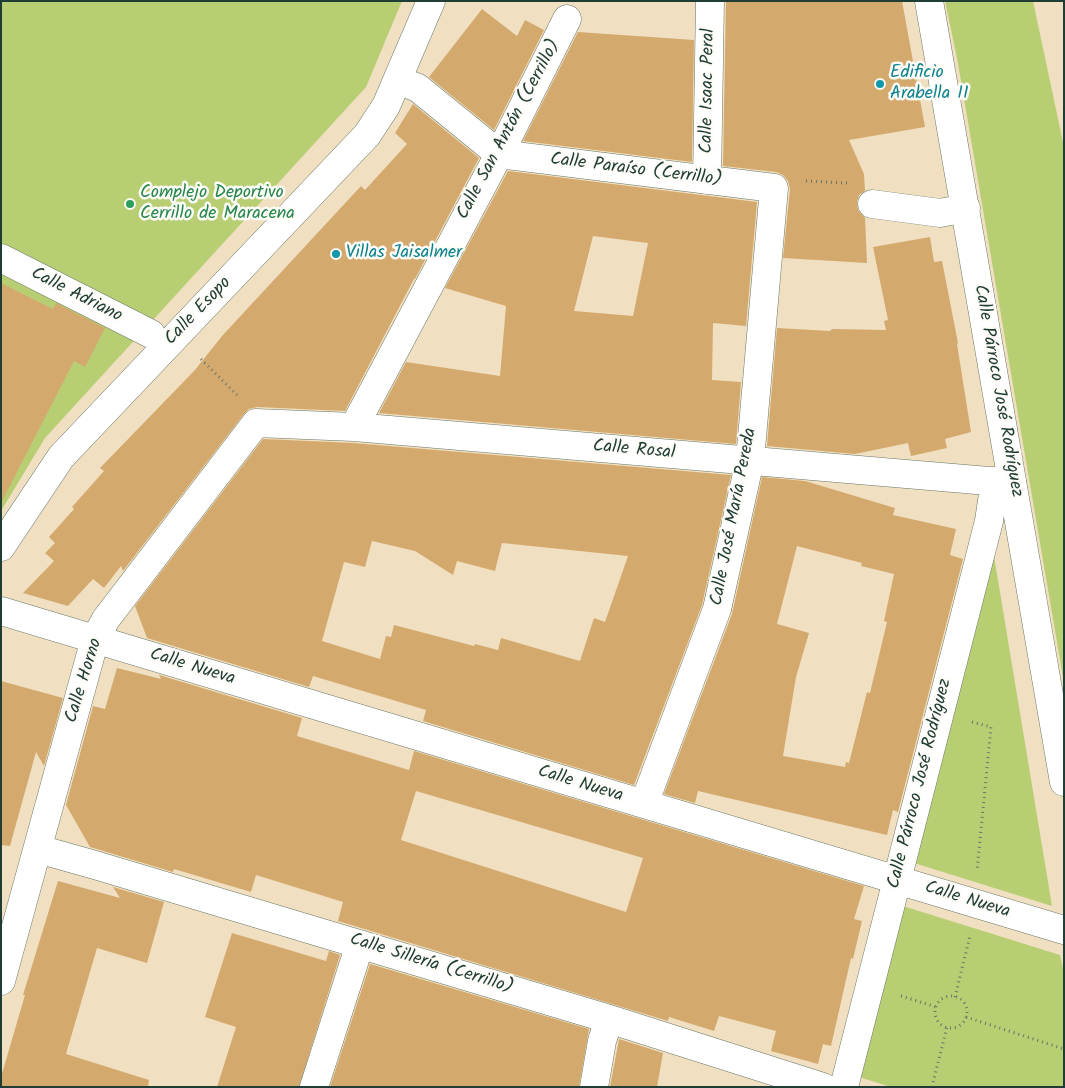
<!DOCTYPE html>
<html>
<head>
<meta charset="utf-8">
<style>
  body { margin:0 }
  #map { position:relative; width:1065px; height:1088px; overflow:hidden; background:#f0e0c1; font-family:Kalam,sans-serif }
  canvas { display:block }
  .frame { position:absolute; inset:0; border:2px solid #1f3d34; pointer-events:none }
</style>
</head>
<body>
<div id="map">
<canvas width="1065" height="1088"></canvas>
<div class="frame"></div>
</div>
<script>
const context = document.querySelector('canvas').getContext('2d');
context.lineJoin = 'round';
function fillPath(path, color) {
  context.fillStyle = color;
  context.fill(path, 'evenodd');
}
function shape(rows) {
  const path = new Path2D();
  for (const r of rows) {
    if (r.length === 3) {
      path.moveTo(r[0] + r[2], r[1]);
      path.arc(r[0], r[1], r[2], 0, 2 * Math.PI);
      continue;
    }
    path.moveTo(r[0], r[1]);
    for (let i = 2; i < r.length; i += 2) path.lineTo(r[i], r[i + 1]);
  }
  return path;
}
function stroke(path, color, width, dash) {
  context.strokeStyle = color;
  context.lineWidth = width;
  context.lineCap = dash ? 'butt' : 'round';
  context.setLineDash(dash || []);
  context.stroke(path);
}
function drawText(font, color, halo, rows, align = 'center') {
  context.font = font + ' Kalam,sans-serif';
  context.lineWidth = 5;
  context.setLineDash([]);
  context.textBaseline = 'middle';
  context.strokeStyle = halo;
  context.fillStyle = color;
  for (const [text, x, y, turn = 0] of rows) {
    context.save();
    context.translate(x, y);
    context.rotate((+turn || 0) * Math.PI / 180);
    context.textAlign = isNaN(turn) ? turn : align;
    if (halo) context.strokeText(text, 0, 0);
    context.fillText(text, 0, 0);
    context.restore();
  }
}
const green = shape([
  [1,1,402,1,366,87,45,438,1,511],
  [945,1,1033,1,1064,147,1064,683,957,58],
  [993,550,1052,906,914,863],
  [903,906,1060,955,1064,973,1064,1087,891,1087,859,1077]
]);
const building = shape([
  [726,1,902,1,925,127,849,140,864,174,865,191,859,195,857,202,858,210,865,218,867,263,783,258,790,189,788,181,783,175,776,172,723,166],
  [482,9,517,36,525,20,544,30,494,130,429,77],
  [578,32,694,40,692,162,523,141],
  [413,104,479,158,415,279,414,279,345,411,257,407,249,409,244,414,123,571,121,566,104,588,93,579,68,606,23,593,54,561,45,553,55,543,49,537,74,509,72,507,104,471,100,468,195,370,222,336,361,186,365,190,407,144,395,133],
  [508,171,757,202,746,326,713,323,712,380,741,382,736,444,379,413,406,362,500,376,506,306,445,288],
  [593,236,648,243,633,316,574,311],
  [930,237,934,262,942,261,958,343,957,344,971,432,945,439,947,448,911,456,908,443,855,454,767,446,777,328,830,331,832,329,886,330,884,321,888,320,873,247],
  [1,283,53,309,56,303,105,328,85,367,74,361,1,503],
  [263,439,353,443,731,475,702,605,634,785,423,721,426,710,313,676,309,687,147,638,135,606],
  [372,541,415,551,453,575,457,561,495,571,502,543,628,556,605,622,594,618,580,661,501,638,498,650,475,644,474,646,394,625,391,637,386,636,380,659,322,641,344,562,365,567],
  [762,477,805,481,895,508,893,515,956,529,950,555,963,559,898,812,893,810,887,835,698,791,695,803,664,794,732,614],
  [797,546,862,563,861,566,894,574,884,621,887,622,870,693,867,692,849,763,846,762,845,767,783,756,796,677,809,633,777,624],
  [117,668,161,679,159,675,302,718,297,736,409,770,414,751,864,886,854,919,862,921,853,959,851,958,831,1046,823,1044,818,1064,771,1051,776,1031,719,1016,714,1031,669,1017,668,1021,338,921,343,902,256,875,251,892,174,869,173,872,90,847,66,805,93,706,105,709],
  [416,791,643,858,626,912,401,840],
  [1,681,63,698,44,766,36,752,10,846,1,845],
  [58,881,120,898,113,887,164,902,147,963,97,948,66,1054,149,1080,148,1087,1,1087,1,1077,25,995,23,995],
  [232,933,326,961,329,951,340,955,299,1087,217,1087,236,1027,205,1017],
  [370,964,589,1029,579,1087,330,1087],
  [619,1039,663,1053,657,1087,610,1087]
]);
const path = shape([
  [806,181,847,183],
  [201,359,237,395],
  [972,722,991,727,977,871],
  [901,996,936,1007],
  [951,1012,16],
  [955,997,970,936],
  [966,1017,1064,1049],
  [932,1087,947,1027]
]);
const minor = shape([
  [398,80,418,88,499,154],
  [499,154,774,188,750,460,717,609,644,804],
  [707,180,710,1],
  [872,204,940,213,966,208],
  [1,258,151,334],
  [354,427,505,143,567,19],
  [1,547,61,457,367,135,386,106,431,1],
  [1,611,1064,930],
  [38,849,95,865,609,1019,823,1087],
  [1,981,95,639,106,619,256,423,354,427,1012,483],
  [314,1087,360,944],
  [594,1087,602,1041,609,1019],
  [844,1087,989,521,995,481]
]);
const major = shape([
  [929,1,1064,782]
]);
const markers = [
  [880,84,5,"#0f9aa8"],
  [130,204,5,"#2e9e5b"],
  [336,254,5,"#0f9aa8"]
];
const cultureNames = [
  ["Edificio",890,74],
  ["Arabella II",890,95],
  ["Villas Jaisalmer",346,254]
];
const streetNames = [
  ["Calle Isaac Peral",709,91,-89],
  ["Calle San Antón (Cerrillo)",510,130,-62],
  ["Calle Paraíso (Cerrillo)",636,171,7],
  ["Calle Adriano",76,296,27],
  ["Calle Esopo",199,312,-46],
  ["Calle Párroco José Rodríguez",997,391,80],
  ["Calle Rosal",634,451,5],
  ["Calle José María Pereda",735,517,-79],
  ["Calle Nueva",192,668,17],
  ["Calle Horno",85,681,-73],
  ["Calle Párroco José Rodríguez",921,784,-76],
  ["Calle Nueva",580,785,17],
  ["Calle Nueva",967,901,17],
  ["Calle Sillería (Cerrillo)",431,965,17]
];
const leisureNames = [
  ["Complejo Deportivo",140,194],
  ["Cerrillo de Maracena",140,215]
];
fillPath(green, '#b7ce73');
fillPath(building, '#d4a96d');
stroke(minor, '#687665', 29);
stroke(major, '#687665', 29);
stroke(path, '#687665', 3, [1, 4]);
stroke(minor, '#fff', 28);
stroke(major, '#fff', 28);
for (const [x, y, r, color] of markers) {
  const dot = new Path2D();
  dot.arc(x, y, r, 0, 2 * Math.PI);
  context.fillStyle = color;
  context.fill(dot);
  stroke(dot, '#fdfcf7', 2);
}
drawText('18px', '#0d838f', '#fdfcf7', cultureNames, 'left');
drawText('18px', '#1f3d34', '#fdfcf7', streetNames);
drawText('18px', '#27864d', '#fdfcf7', leisureNames, 'left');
</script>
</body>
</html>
